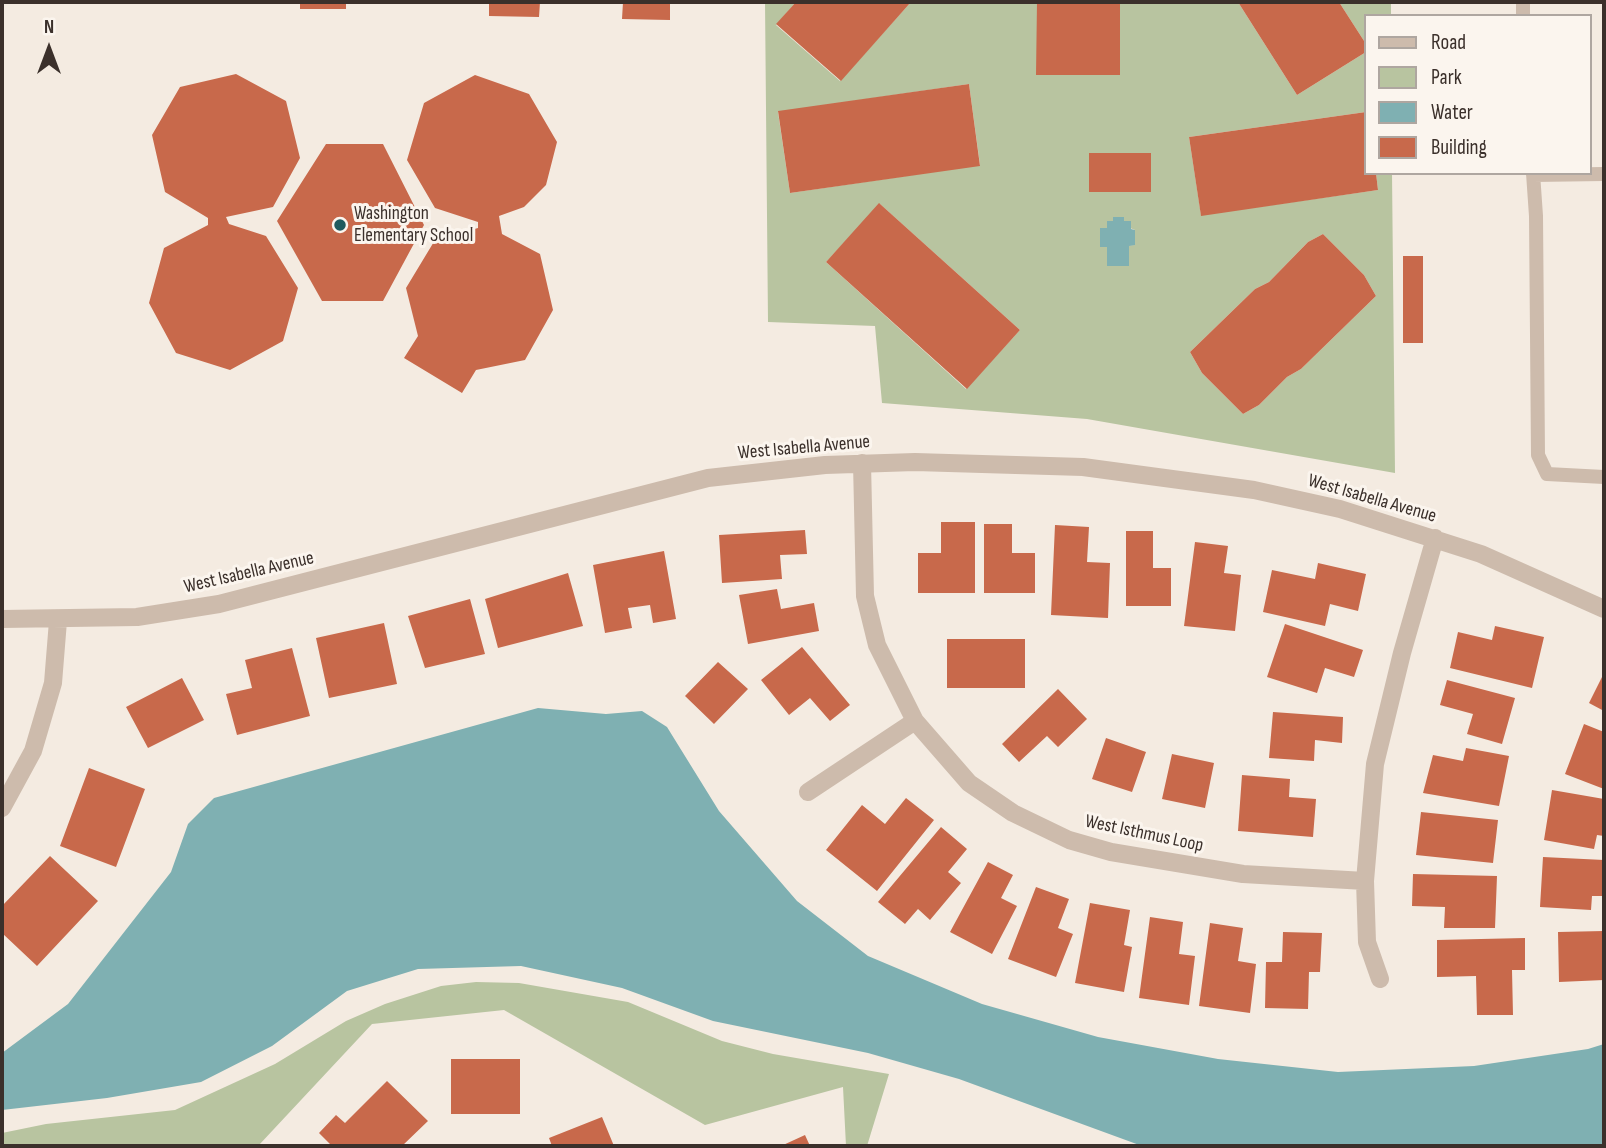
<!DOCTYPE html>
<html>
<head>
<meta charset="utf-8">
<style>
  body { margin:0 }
  #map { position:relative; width:1606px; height:1148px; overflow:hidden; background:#f4ebe1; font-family:"Sofia Sans Condensed",sans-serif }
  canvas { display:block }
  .frame { position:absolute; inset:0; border:4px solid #3b302b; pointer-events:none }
  .legend { position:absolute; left:1364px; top:14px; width:228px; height:161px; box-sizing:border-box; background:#fbf5ee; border:2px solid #aea6a0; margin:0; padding:9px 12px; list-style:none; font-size:21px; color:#3b302b }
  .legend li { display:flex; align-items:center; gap:14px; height:35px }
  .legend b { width:35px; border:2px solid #aea6a0 }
  .north { position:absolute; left:14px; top:14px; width:70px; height:70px; -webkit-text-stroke:5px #fbf5ee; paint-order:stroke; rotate:0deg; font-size:19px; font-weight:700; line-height:28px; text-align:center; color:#3b302b }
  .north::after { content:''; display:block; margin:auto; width:24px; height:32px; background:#3b302b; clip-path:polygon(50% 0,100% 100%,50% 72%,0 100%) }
</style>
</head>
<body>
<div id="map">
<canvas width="1606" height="1148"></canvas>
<div class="frame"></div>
<ul class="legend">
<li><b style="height:9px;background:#cdbbac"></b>Road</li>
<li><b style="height:19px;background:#b8c4a0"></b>Park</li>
<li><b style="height:19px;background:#7fb0b2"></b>Water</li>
<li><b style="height:19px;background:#c8694b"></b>Building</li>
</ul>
<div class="north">N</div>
</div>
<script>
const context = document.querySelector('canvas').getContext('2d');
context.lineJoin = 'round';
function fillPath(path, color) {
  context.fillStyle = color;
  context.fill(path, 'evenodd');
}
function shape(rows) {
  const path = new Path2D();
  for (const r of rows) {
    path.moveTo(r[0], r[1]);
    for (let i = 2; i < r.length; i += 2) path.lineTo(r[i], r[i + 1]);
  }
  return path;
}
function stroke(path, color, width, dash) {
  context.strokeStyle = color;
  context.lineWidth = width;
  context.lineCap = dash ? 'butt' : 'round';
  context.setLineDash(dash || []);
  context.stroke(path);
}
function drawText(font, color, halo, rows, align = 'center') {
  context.font = font + ' "Sofia Sans Condensed",sans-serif';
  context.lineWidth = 6;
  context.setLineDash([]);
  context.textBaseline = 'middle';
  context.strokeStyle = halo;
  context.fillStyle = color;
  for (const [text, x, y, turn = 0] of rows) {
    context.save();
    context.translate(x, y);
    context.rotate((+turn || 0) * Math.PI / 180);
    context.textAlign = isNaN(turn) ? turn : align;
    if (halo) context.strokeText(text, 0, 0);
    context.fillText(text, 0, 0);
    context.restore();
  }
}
const green = shape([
  [765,2,796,2,776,25,840,81,911,2,1037,2,1037,75,1120,75,1120,2,1238,2,1297,95,1366,52,1366,112,1189,137,1201,215,1378,190,1376,173,1392,173,1395,473,1087,419,882,403,875,326,768,322],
  [969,84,980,165,790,193,778,112],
  [1089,153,1150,153,1151,192,1089,192],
  [880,204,1020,330,966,389,826,262],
  [1113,221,1135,230,1135,245,1100,247,1107,228],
  [1323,234,1364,275,1376,296,1301,369,1287,377,1259,405,1243,414,1202,373,1190,352,1255,289,1269,282,1308,242],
  [1339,2,1391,2,1391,16,1366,16,1366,44],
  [476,982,519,983,628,1002,722,1041,773,1054,889,1074,867,1146,846,1146,843,1087,705,1125,504,1010,372,1024,259,1145,2,1146,2,1133,46,1124,175,1110,275,1064,346,1021,385,1004,441,986]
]);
const water = shape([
  [1113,217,1124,217,1124,221,1131,221,1131,229,1135,230,1135,245,1129,246,1129,266,1107,266,1107,247,1100,247,1100,228,1107,228,1107,221,1113,221],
  [538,708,606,714,642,711,667,727,719,811,797,901,868,956,982,1004,1098,1037,1218,1059,1338,1072,1474,1066,1588,1049,1604,1044,1604,1146,1142,1146,959,1079,868,1053,713,1021,622,988,521,966,418,969,347,991,272,1046,201,1082,107,1098,2,1110,2,1053,68,1004,171,872,188,824,214,798]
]);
const building = shape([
  [300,2,346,2,346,9,300,9],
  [489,2,540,2,539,17,489,16],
  [623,2,670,2,670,20,622,19],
  [796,2,911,2,841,81,776,24],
  [1037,2,1120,2,1120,75,1036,75],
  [1238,2,1339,2,1366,44,1366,52,1297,95],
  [236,74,286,101,300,158,273,207,226,217,229,224,266,236,298,288,283,341,230,370,176,353,149,303,164,248,208,225,208,218,165,192,152,135,180,87],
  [475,75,529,94,557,142,546,185,524,207,499,216,502,234,540,254,553,310,525,360,476,370,462,393,404,358,418,336,406,288,435,240,478,228,478,222,435,208,407,160,424,103],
  [969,84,980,166,790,193,778,111],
  [1366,112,1366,173,1376,173,1378,190,1201,216,1189,137],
  [326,144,383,144,424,225,383,301,322,301,277,221],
  [1089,153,1151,153,1151,192,1089,192],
  [879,203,1020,330,967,389,826,262],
  [1323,234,1364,275,1376,296,1301,369,1287,377,1259,405,1243,414,1202,373,1190,352,1255,289,1269,282,1308,242],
  [1403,256,1423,256,1423,343,1403,343],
  [941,522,975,522,975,593,918,593,918,553,941,553],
  [984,524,1012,524,1012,553,1035,553,1035,593,984,593],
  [1055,525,1089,527,1087,562,1110,563,1108,618,1051,615],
  [805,530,807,554,780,555,782,579,722,583,719,535],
  [1126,531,1153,531,1153,568,1171,568,1171,606,1126,606],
  [1195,542,1228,546,1224,573,1241,575,1235,631,1184,626],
  [664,551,676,619,653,623,650,605,628,608,632,628,605,633,593,565],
  [1318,563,1366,574,1358,611,1330,604,1325,626,1263,612,1272,570,1315,579],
  [568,573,583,626,498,648,485,599],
  [777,589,781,609,814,603,819,631,748,644,739,595],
  [470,599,485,654,425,668,408,616],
  [384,623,397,684,329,698,316,638],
  [1285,624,1363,650,1354,677,1325,668,1317,693,1267,677],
  [1495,626,1544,637,1532,688,1450,668,1458,632,1492,640],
  [947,639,1025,639,1025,688,947,688],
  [802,647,850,705,830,721,810,698,789,715,761,680],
  [292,648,310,716,237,735,226,694,252,688,245,660],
  [718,662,748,689,714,724,685,696],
  [1604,673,1604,711,1589,703],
  [182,678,204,720,148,748,126,707],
  [1447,680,1515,698,1502,744,1467,734,1473,714,1440,705],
  [1058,689,1087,719,1058,747,1047,736,1019,762,1002,744],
  [1273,712,1343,717,1342,743,1315,740,1314,761,1269,758],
  [1584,724,1604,732,1604,789,1565,774],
  [1106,738,1146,752,1132,792,1092,779],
  [1466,748,1509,756,1499,806,1423,793,1433,755,1463,761],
  [1172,754,1214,763,1205,808,1162,799],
  [89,768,145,789,116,867,60,846],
  [1242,775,1290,779,1289,797,1316,799,1313,837,1238,831],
  [1552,790,1604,799,1604,836,1597,835,1594,849,1544,840],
  [906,798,934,820,877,891,826,850,862,805,885,824],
  [1421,812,1498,820,1493,863,1416,855],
  [941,827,967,849,948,872,961,883,930,920,918,909,905,924,878,902],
  [50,856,98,901,37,966,2,933,2,906],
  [1543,857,1604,860,1604,896,1592,896,1591,910,1540,907],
  [988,862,1013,875,1001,898,1017,906,992,954,950,932],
  [1413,874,1497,876,1495,928,1444,928,1445,907,1412,906],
  [1036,887,1069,899,1058,928,1073,934,1056,977,1008,959],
  [1090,903,1130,910,1124,945,1132,947,1124,992,1075,983],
  [1150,917,1183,922,1179,954,1195,956,1189,1005,1139,998],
  [1210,923,1243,928,1238,961,1256,964,1250,1013,1199,1006],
  [1604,931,1604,980,1559,982,1558,932],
  [1283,932,1322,933,1320,972,1309,972,1308,1009,1265,1008,1266,962,1282,962],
  [1525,938,1525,970,1512,970,1513,1015,1477,1015,1476,976,1437,977,1437,940],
  [451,1059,520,1059,520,1114,451,1114],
  [387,1081,428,1121,402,1146,332,1146,319,1133,336,1115,345,1123],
  [602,1117,614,1146,552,1146,549,1138],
  [805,1135,810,1146,781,1146]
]);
const service = shape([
  [1523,2,1523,16],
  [1533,173,1536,216,1538,455,1547,474,1604,477],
  [1533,175,1604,174]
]);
const minor = shape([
  [862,463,865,596,877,645,915,721,969,783,1013,813,1069,840,1111,852,1243,874,1365,881],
  [2,619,137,617,219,604,708,478,825,465,915,462,1083,467,1254,490,1340,509,1481,554,1604,609],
  [808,792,915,721],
  [2,808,33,751,53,683,58,621],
  [1380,979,1367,942,1365,881,1375,764,1402,653,1435,538]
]);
const markers = [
  [340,225,7,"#1f5a5e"]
];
const poiNames = [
  ["Washington",354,214],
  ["Elementary School",354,236]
];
const streetNames = [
  ["West Isabella Avenue",804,448,-5],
  ["West Isabella Avenue",1372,499,16],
  ["West Isabella Avenue",249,573,-13],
  ["West Isthmus Loop",1144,834,12]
];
fillPath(green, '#b8c4a0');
fillPath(water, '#7fb0b2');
fillPath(building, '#c8694b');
stroke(service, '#cdbbac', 14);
stroke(minor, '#cdbbac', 18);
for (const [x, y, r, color] of markers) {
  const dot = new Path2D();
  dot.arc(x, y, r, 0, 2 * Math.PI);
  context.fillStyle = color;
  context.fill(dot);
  stroke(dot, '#fbf5ee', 2.5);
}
drawText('19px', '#3b302b', '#fbf5ee', poiNames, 'left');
drawText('19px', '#3b302b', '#fbf5ee', streetNames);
</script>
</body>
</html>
